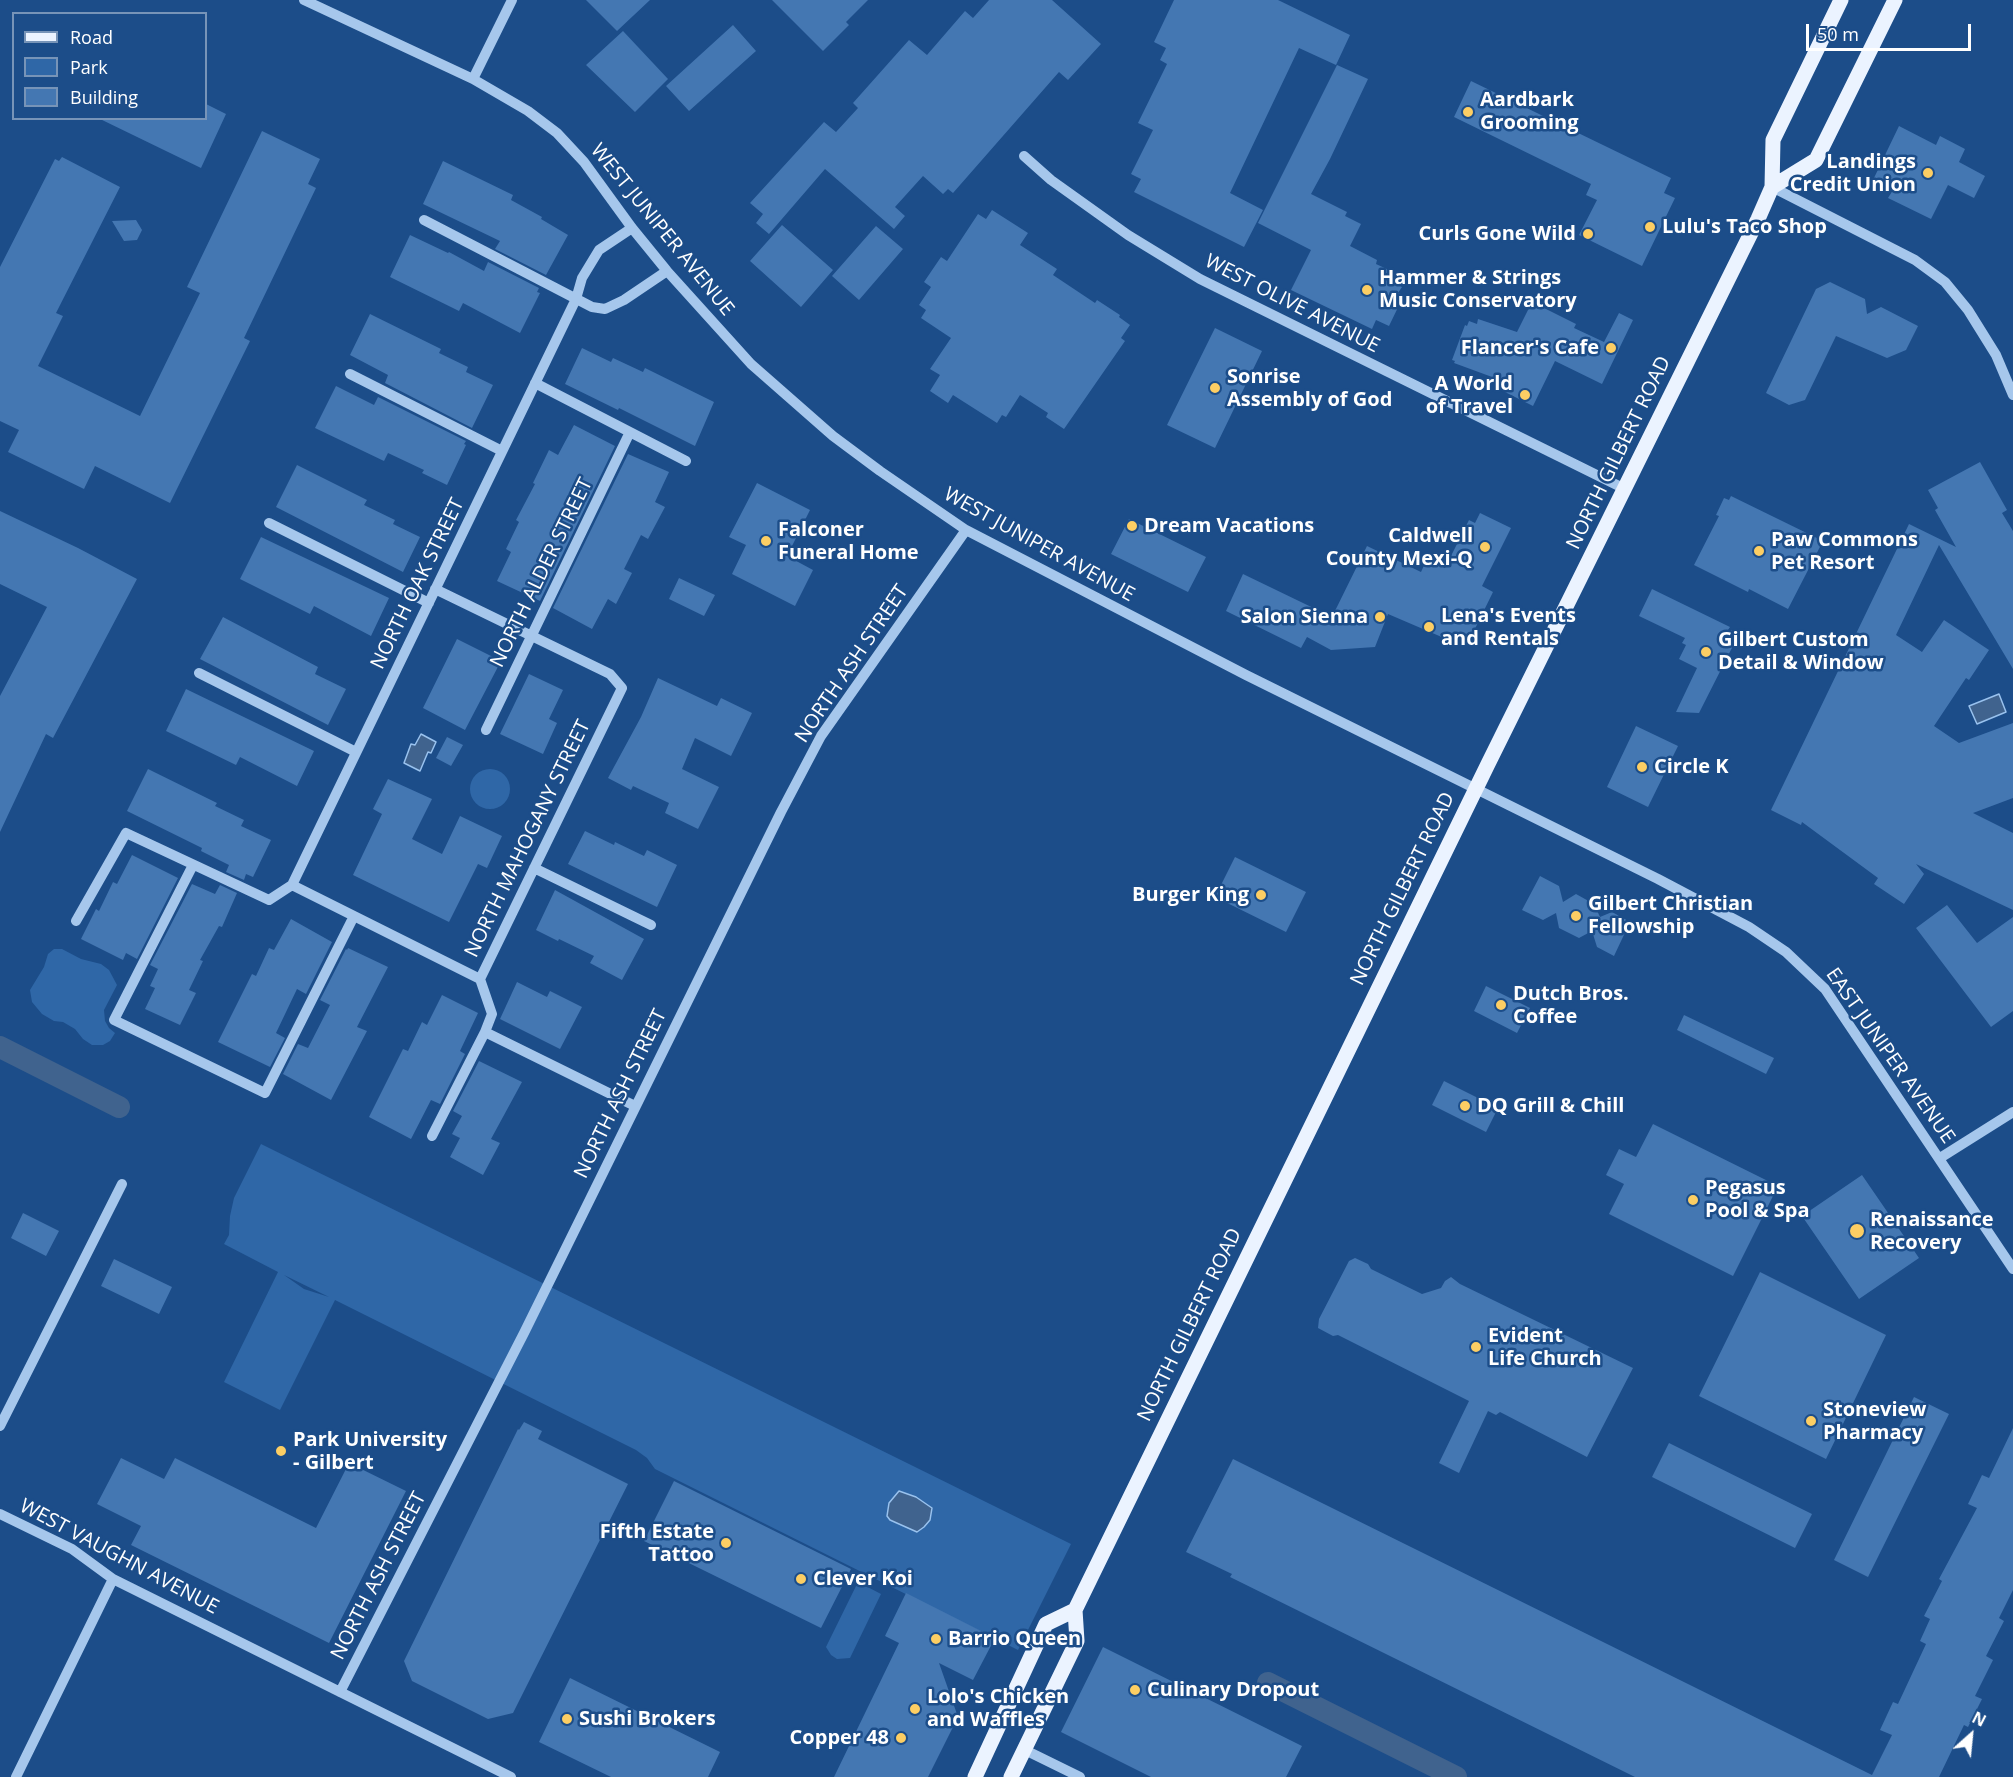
<!DOCTYPE html>
<html>
<head>
<meta charset="utf-8">
<style>
  body { margin:0 }
  #map { position:relative; width:2013px; height:1777px; overflow:hidden; background:#1c4d89; font-family:"Open Sans",sans-serif }
  canvas { display:block }
  .legend { position:absolute; left:12px; top:12px; width:195px; height:108px; box-sizing:border-box; background:#1c4d89; border:2px solid #7794b8; margin:0; padding:8px 10px; list-style:none; font-size:18px; color:#fff }
  .legend li { display:flex; align-items:center; gap:12px; height:30px }
  .legend b { width:30px; border:2px solid #7794b8 }
  .north { position:absolute; left:1941px; top:1705px; width:60px; height:60px; -webkit-text-stroke:4px #1c4d89; paint-order:stroke; rotate:27deg; font-size:16px; font-weight:700; line-height:24px; text-align:center; color:#fff }
  .north::after { content:''; display:block; margin:auto; width:21px; height:27px; background:#fff; clip-path:polygon(50% 0,100% 100%,50% 72%,0 100%) }
  .scale { position:absolute; left:1806px; top:24px; width:165px; height:27px; box-sizing:border-box; border:3px solid #fff; border-top:0; padding-left:8px; font-size:18px; line-height:21px; white-space:nowrap; color:#fff; -webkit-text-stroke:4px #1c4d89; paint-order:stroke }
</style>
</head>
<body>
<div id="map">
<canvas width="2013" height="1777"></canvas>
<ul class="legend">
<li><b style="height:8px;background:#ebf3ff"></b>Road</li>
<li><b style="height:16px;background:#2f67a7"></b>Park</li>
<li><b style="height:16px;background:#4477b2"></b>Building</li>
</ul>
<div class="north">N</div>
<div class="scale">50 m</div>
</div>
<script>
const context = document.querySelector('canvas').getContext('2d');
context.lineJoin = 'round';
function fillPath(path, color) {
  context.fillStyle = color;
  context.fill(path, 'evenodd');
}
function shape(rows) {
  const path = new Path2D();
  for (const r of rows) {
    if (r.length === 3) {
      path.moveTo(r[0] + r[2], r[1]);
      path.arc(r[0], r[1], r[2], 0, 2 * Math.PI);
      continue;
    }
    path.moveTo(r[0], r[1]);
    for (let i = 2; i < r.length; i += 2) path.lineTo(r[i], r[i + 1]);
  }
  return path;
}
function stroke(path, color, width, dash) {
  context.strokeStyle = color;
  context.lineWidth = width;
  context.lineCap = dash ? 'butt' : 'round';
  context.setLineDash(dash || []);
  context.stroke(path);
}
function drawText(font, color, halo, rows, align = 'center') {
  context.font = font + ' "Open Sans",sans-serif';
  context.lineWidth = 5;
  context.setLineDash([]);
  context.textBaseline = 'middle';
  context.strokeStyle = halo;
  context.fillStyle = color;
  for (const [text, x, y, turn = 0] of rows) {
    context.save();
    context.translate(x, y);
    context.rotate((+turn || 0) * Math.PI / 180);
    context.textAlign = isNaN(turn) ? turn : align;
    if (halo) context.strokeText(text, 0, 0);
    context.fillText(text, 0, 0);
    context.restore();
  }
}
const green = shape([
  [490,789,20],
  [54,949,62,949,81,959,101,964,109,970,117,985,104,1010,105,1021,109,1028,115,1033,110,1041,103,1045,92,1045,83,1039,75,1029,63,1022,54,1021,42,1014,32,1002,30,990,44,967,48,954],
  [261,1144,1071,1544,1018,1650,655,1469,647,1458,636,1450,335,1300,280,1410,224,1382,278,1272,224,1244,229,1235,230,1216,234,1198],
  [284,1275,329,1297,304,1289],
  [858,1582,881,1594,850,1658,837,1659,831,1655,826,1647]
]);
const water = shape([
  [1999,694,2006,712,1977,724,1969,706,1999,694],
  [421,734,436,742,431,753,428,752,420,771,404,763,411,744,415,745,421,734],
  [899,1491,916,1497,932,1508,930,1520,924,1527,917,1532,890,1520,887,1516,889,1503,899,1491]
]);
const canal = shape([
  [0,1047,119,1107],
  [1268,1683,1456,1777]
]);
const building = shape([
  [586,0,650,0,617,31],
  [772,0,868,0,846,22,849,25,823,51],
  [989,0,1052,0,1101,44,1068,80,1059,72,953,193,948,189,943,194,923,176,895,207,905,216,894,229,825,169,769,234,756,223,763,214,750,203,824,122,836,132,858,108,853,103,909,40,927,55,965,11,973,18],
  [1174,0,1278,0,1350,35,1336,65,1299,48,1230,193,1263,210,1244,247,1134,192,1141,179,1131,174,1153,130,1138,123,1167,64,1160,60,1166,48,1154,42],
  [733,25,756,51,689,111,666,86],
  [623,31,668,79,635,112,586,65],
  [1337,65,1368,79,1330,159,1311,194,1347,212,1345,216,1361,224,1350,246,1377,260,1376,264,1389,270,1385,278,1402,287,1398,293,1404,295,1389,326,1376,320,1372,329,1291,290,1311,250,1258,223],
  [1471,81,1671,178,1664,193,1675,198,1642,266,1579,235,1597,200,1586,195,1591,184,1454,117],
  [206,104,226,114,201,168,98,118,206,118],
  [1899,126,1936,145,1940,136,1965,149,1959,162,1985,176,1974,198,1948,185,1931,219,1888,198,1893,190,1873,180],
  [262,131,320,159,308,184,316,188,244,338,250,341,170,503,95,466,84,489,8,452,19,430,0,421,0,267,55,159,59,161,62,157,120,187,56,313,63,316,38,366,140,416,200,293,187,287],
  [443,161,513,195,511,200,542,217,541,219,568,235,546,275,495,249,500,241,423,204],
  [992,210,1028,233,1020,245,1057,269,1053,275,1095,303,1097,300,1120,315,1119,317,1130,325,1121,338,1125,341,1064,429,1046,417,1048,413,1020,395,1006,417,1002,415,997,423,953,395,948,403,930,391,940,375,930,369,951,338,921,318,926,310,919,305,931,287,924,282,941,257,947,261,978,214,986,219],
  [136,220,142,230,137,240,124,241,112,221],
  [782,225,833,270,801,307,750,261],
  [876,226,903,249,859,300,832,276],
  [410,235,448,253,449,252,484,271,488,262,539,288,537,292,540,293,520,333,463,303,459,311,390,277],
  [1830,282,1865,299,1867,314,1881,307,1918,326,1906,350,1887,358,1836,336,1805,400,1789,405,1766,393,1816,289],
  [1532,302,1576,324,1574,328,1604,342,1619,313,1633,320,1602,384,1555,361,1533,406,1499,389,1503,381,1454,363,1455,361,1452,360,1465,325,1467,326,1469,321,1477,324,1478,319,1517,332],
  [370,314,441,349,439,353,468,367,466,372,493,385,472,428,385,383,388,375,350,355],
  [1215,328,1262,351,1215,448,1167,425],
  [582,348,611,362,613,358,643,372,645,368,714,402,695,446,619,408,618,410,565,384],
  [336,386,374,405,378,397,466,441,464,444,466,445,447,485,422,473,424,470,388,453,384,461,315,428],
  [574,425,615,446,540,601,497,581,511,552,506,549,519,522,516,520,535,484,533,483,549,450,558,455],
  [628,454,669,472,655,502,665,507,648,539,641,535,624,569,632,573,616,604,608,599,592,629,553,608],
  [1980,462,2007,510,2002,513,2013,531,2013,669,1939,545,1896,635,1922,652,1944,620,1989,650,1969,680,1966,678,1934,726,1959,743,2013,723,2013,798,1973,813,2013,833,2013,910,1916,864,1924,874,1904,904,1874,884,1878,878,1802,822,1801,825,1771,810,1909,524,1956,547,1935,510,1938,508,1928,490],
  [297,465,367,500,364,505,395,520,393,524,420,537,403,572,276,507],
  [757,483,810,510,787,556,813,570,795,606,732,574,746,545,729,537],
  [1731,496,1823,541,1788,609,1749,589,1748,592,1694,565,1719,516,1716,515,1724,498,1729,500],
  [0,511,78,548,137,579,53,738,46,734,0,832,0,696,47,607,0,584],
  [1480,513,1511,528,1482,586,1493,592,1470,639,1444,638,1388,614,1375,647,1331,650,1307,637,1301,648,1226,611,1243,574,1332,617,1367,546,1421,572,1427,559,1445,568,1469,520,1475,523],
  [1129,519,1206,557,1188,592,1111,554],
  [261,537,389,598,371,636,314,606,310,614,240,579],
  [679,578,715,595,704,616,669,599],
  [1652,589,1730,627,1728,630,1741,630,1699,713,1676,712,1697,668,1679,659,1686,645,1682,643,1685,638,1639,616],
  [223,617,318,667,315,674,346,689,328,725,200,659],
  [457,639,501,661,465,730,423,708],
  [529,674,563,690,549,719,557,723,543,754,500,734],
  [658,678,717,706,721,698,752,713,731,756,695,738,682,769,719,787,698,829,665,813,669,803,633,786,631,790,608,778,641,717],
  [186,689,314,751,297,786,240,757,236,765,166,731],
  [1636,726,1678,746,1648,807,1607,787],
  [447,737,463,745,451,766,436,758],
  [148,769,217,803,215,806,244,820,241,826,271,840,253,877,246,874,244,880,226,872,229,865,201,851,202,848,127,811],
  [388,779,432,799,412,839,442,854,460,816,502,836,487,868,478,864,449,922,353,875,382,814,373,809],
  [585,831,614,845,615,842,644,856,647,850,677,865,657,907,568,864],
  [132,855,178,878,137,959,126,953,123,960,81,939,96,909,99,911,113,882,117,884],
  [1235,857,1306,892,1286,932,1215,897],
  [1540,876,1559,886,1563,902,1576,894,1594,904,1600,917,1612,912,1630,922,1614,956,1597,947,1592,931,1579,938,1559,928,1556,913,1543,920,1522,910],
  [192,884,215,894,220,885,237,893,222,927,219,926,200,960,203,961,189,990,196,993,180,1025,145,1009,155,988,150,986,158,969,150,965],
  [555,890,644,939,622,980,590,963,594,956,559,939,558,941,536,930],
  [1947,905,1977,943,2013,917,2013,1011,1991,1027,1916,928],
  [291,919,332,942,306,994,297,989,276,1033,285,1038,270,1067,218,1042,252,974,256,976,269,948,274,950],
  [348,948,388,967,357,1027,367,1031,331,1100,283,1074,298,1044,308,1048,330,1005,320,1000,346,949,347,950],
  [517,982,547,997,550,991,582,1007,560,1049,500,1019],
  [1486,986,1530,1008,1517,1033,1474,1011],
  [442,995,478,1013,460,1051,465,1054,440,1104,431,1100,411,1139,369,1117,403,1049,408,1051,422,1022,427,1025],
  [1684,1015,1774,1058,1766,1074,1677,1030],
  [479,1061,522,1082,491,1139,500,1143,483,1175,450,1157,460,1138,452,1134,462,1116,453,1111],
  [1444,1081,1498,1108,1486,1132,1432,1105],
  [1653,1124,1778,1186,1733,1276,1609,1214,1624,1184,1606,1175,1619,1149,1636,1157],
  [1862,1175,1919,1258,1859,1299,1802,1216],
  [23,1213,59,1231,46,1256,11,1238],
  [1355,1258,1368,1264,1371,1269,1422,1294,1441,1288,1445,1281,1451,1277,1460,1284,1633,1368,1587,1457,1500,1412,1496,1415,1488,1411,1459,1473,1439,1463,1469,1401,1338,1335,1333,1336,1318,1328,1319,1319,1349,1261],
  [114,1259,172,1287,159,1314,101,1286],
  [1760,1272,1886,1335,1826,1459,1699,1396],
  [1914,1397,1949,1414,1868,1577,1834,1560],
  [524,1422,542,1431,538,1439,628,1484,513,1713,488,1719,412,1681,404,1661,518,1429,519,1430],
  [2013,1428,2013,1590,1999,1618,2004,1621,1986,1656,1993,1660,1975,1696,1982,1699,1968,1727,1964,1725,1939,1777,1635,1777,1230,1577,1232,1574,1186,1552,1233,1459,1872,1775,1892,1735,1880,1730,1893,1702,1898,1704,1926,1644,1920,1641,1930,1619,1924,1616,1942,1581,1939,1579,1977,1508,1968,1504,1982,1475,1989,1478],
  [1669,1443,1812,1514,1795,1548,1652,1477],
  [121,1458,164,1479,175,1458,316,1528,349,1463,406,1491,329,1643,131,1545,141,1526,97,1504],
  [674,1481,851,1569,821,1628,644,1541],
  [906,1593,995,1638,973,1680,939,1663,958,1717,928,1777,834,1777,899,1643,885,1636],
  [1103,1647,1302,1746,1286,1777,1151,1777,1061,1732],
  [570,1678,720,1752,708,1777,611,1777,539,1742]
]);
const minor = shape([
  [304,0,473,79,528,111,557,133,584,162,632,228,667,271,751,364,833,436,880,471,966,530,1246,675,1658,879,1749,927,1786,952,1825,989,2013,1269],
  [473,79,512,0],
  [1024,156,1051,180,1128,235,1200,279,1625,489],
  [1772,187,1915,260,1945,282,1968,310,1996,355,2013,395],
  [424,220,592,307,605,309,624,300,667,271],
  [350,374,502,451],
  [535,383,686,461],
  [269,523,429,603],
  [435,589,610,674,622,688,480,979],
  [199,673,356,752],
  [486,730,630,432],
  [193,865,114,1020,265,1093,354,916],
  [534,868,651,925],
  [292,885,576,299,582,278,599,250,632,228],
  [292,885,480,979,492,1014,485,1032,432,1136],
  [76,921,126,833,269,900,292,885],
  [485,1032,635,1106],
  [1940,1158,2013,1112],
  [0,1426,122,1184],
  [0,1514,72,1549,113,1579,511,1777],
  [340,1692,524,1333,781,812,821,736,966,530],
  [1025,1750,1080,1777],
  [16,1777,113,1579]
]);
const major = shape([
  [1772,187,1816,160,1895,0],
  [975,1777,1046,1624,1075,1610],
  [1011,1777,1077,1641,1075,1610,1488,764,1758,219,1772,187,1773,140,1841,0]
]);
const markers = [
  [1468,112,6,"#fcce64"],
  [1928,173,6,"#fcce64"],
  [1650,227,6,"#fcce64"],
  [1588,234,6,"#fcce64"],
  [1367,290,6,"#fcce64"],
  [1611,348,6,"#fcce64"],
  [1215,388,6,"#fcce64"],
  [1525,395,6,"#fcce64"],
  [1132,526,6,"#fcce64"],
  [766,541,6,"#fcce64"],
  [1485,547,6,"#fcce64"],
  [1759,551,6,"#fcce64"],
  [1380,617,6,"#fcce64"],
  [1429,627,6,"#fcce64"],
  [1706,652,6,"#fcce64"],
  [1642,767,6,"#fcce64"],
  [1261,895,6,"#fcce64"],
  [1576,916,6,"#fcce64"],
  [1501,1005,6,"#fcce64"],
  [1465,1106,6,"#fcce64"],
  [1693,1200,6,"#fcce64"],
  [1857,1231,8,"#fcce64"],
  [1476,1347,6,"#fcce64"],
  [1811,1421,6,"#fcce64"],
  [281,1451,6,"#fcce64"],
  [726,1543,6,"#fcce64"],
  [801,1579,6,"#fcce64"],
  [936,1639,6,"#fcce64"],
  [1135,1690,6,"#fcce64"],
  [915,1709,6,"#fcce64"],
  [567,1719,6,"#fcce64"],
  [901,1738,6,"#fcce64"]
];
const poiNames = [
  ["Aardbark",1480,100],
  ["Grooming",1480,123],
  ["Landings",1916,162,"right"],
  ["Credit Union",1916,185,"right"],
  ["Lulu's Taco Shop",1662,227],
  ["Curls Gone Wild",1576,234,"right"],
  ["Hammer & Strings",1379,278],
  ["Music Conservatory",1379,301],
  ["Flancer's Cafe",1599,348,"right"],
  ["Sonrise",1227,377],
  ["Assembly of God",1227,400],
  ["A World",1513,384,"right"],
  ["of Travel",1513,407,"right"],
  ["Dream Vacations",1144,526],
  ["Falconer",778,530],
  ["Funeral Home",778,553],
  ["Caldwell",1473,536,"right"],
  ["County Mexi-Q",1473,559,"right"],
  ["Paw Commons",1771,540],
  ["Pet Resort",1771,563],
  ["Lena's Events",1441,616],
  ["and Rentals",1441,639],
  ["Salon Sienna",1368,617,"right"],
  ["Gilbert Custom",1718,640],
  ["Detail & Window",1718,663],
  ["Circle K",1654,767],
  ["Burger King",1249,895,"right"],
  ["Gilbert Christian",1588,904],
  ["Fellowship",1588,927],
  ["Dutch Bros.",1513,994],
  ["Coffee",1513,1017],
  ["DQ Grill & Chill",1477,1106],
  ["Pegasus",1705,1188],
  ["Pool & Spa",1705,1211],
  ["Renaissance",1870,1220],
  ["Recovery",1870,1243],
  ["Evident",1488,1336],
  ["Life Church",1488,1359],
  ["Stoneview",1823,1410],
  ["Pharmacy",1823,1433],
  ["Park University",293,1440],
  ["- Gilbert",293,1463],
  ["Fifth Estate",714,1532,"right"],
  ["Tattoo",714,1555,"right"],
  ["Clever Koi",813,1579],
  ["Barrio Queen",948,1639],
  ["Culinary Dropout",1147,1690],
  ["Lolo's Chicken",927,1697],
  ["and Waffles",927,1720],
  ["Sushi Brokers",579,1719],
  ["Copper 48",889,1738,"right"]
];
const streetNames = [
  ["WEST JUNIPER AVENUE",662,230,51],
  ["WEST OLIVE AVENUE",1292,304,27],
  ["NORTH GILBERT ROAD",1619,453,-64],
  ["WEST JUNIPER AVENUE",1039,545,29],
  ["NORTH ALDER STREET",542,573,-64],
  ["NORTH OAK STREET",418,584,-64],
  ["NORTH ASH STREET",852,664,-56],
  ["NORTH MAHOGANY STREET",528,839,-64],
  ["NORTH GILBERT ROAD",1403,889,-64],
  ["EAST JUNIPER AVENUE",1890,1056,55],
  ["NORTH ASH STREET",621,1094,-64],
  ["NORTH GILBERT ROAD",1190,1325,-64],
  ["WEST VAUGHN AVENUE",119,1557,28],
  ["NORTH ASH STREET",379,1576,-63]
];
fillPath(green, '#2f67a7');
fillPath(water, '#40638e');
stroke(water, '#99c2ee', 1.5);
stroke(canal, '#40638e', 22);
fillPath(building, '#4477b2');
stroke(minor, '#a6c7ec', 10);
stroke(major, '#ebf3ff', 15);
for (const [x, y, r, color] of markers) {
  const dot = new Path2D();
  dot.arc(x, y, r, 0, 2 * Math.PI);
  context.fillStyle = color;
  context.fill(dot);
  stroke(dot, '#1c4d89', 2);
}
drawText('bold 20px', '#fff', '#1c4d89', poiNames, 'left');
drawText('20px', '#fff', '#1c4d89', streetNames);
</script>
</body>
</html>
